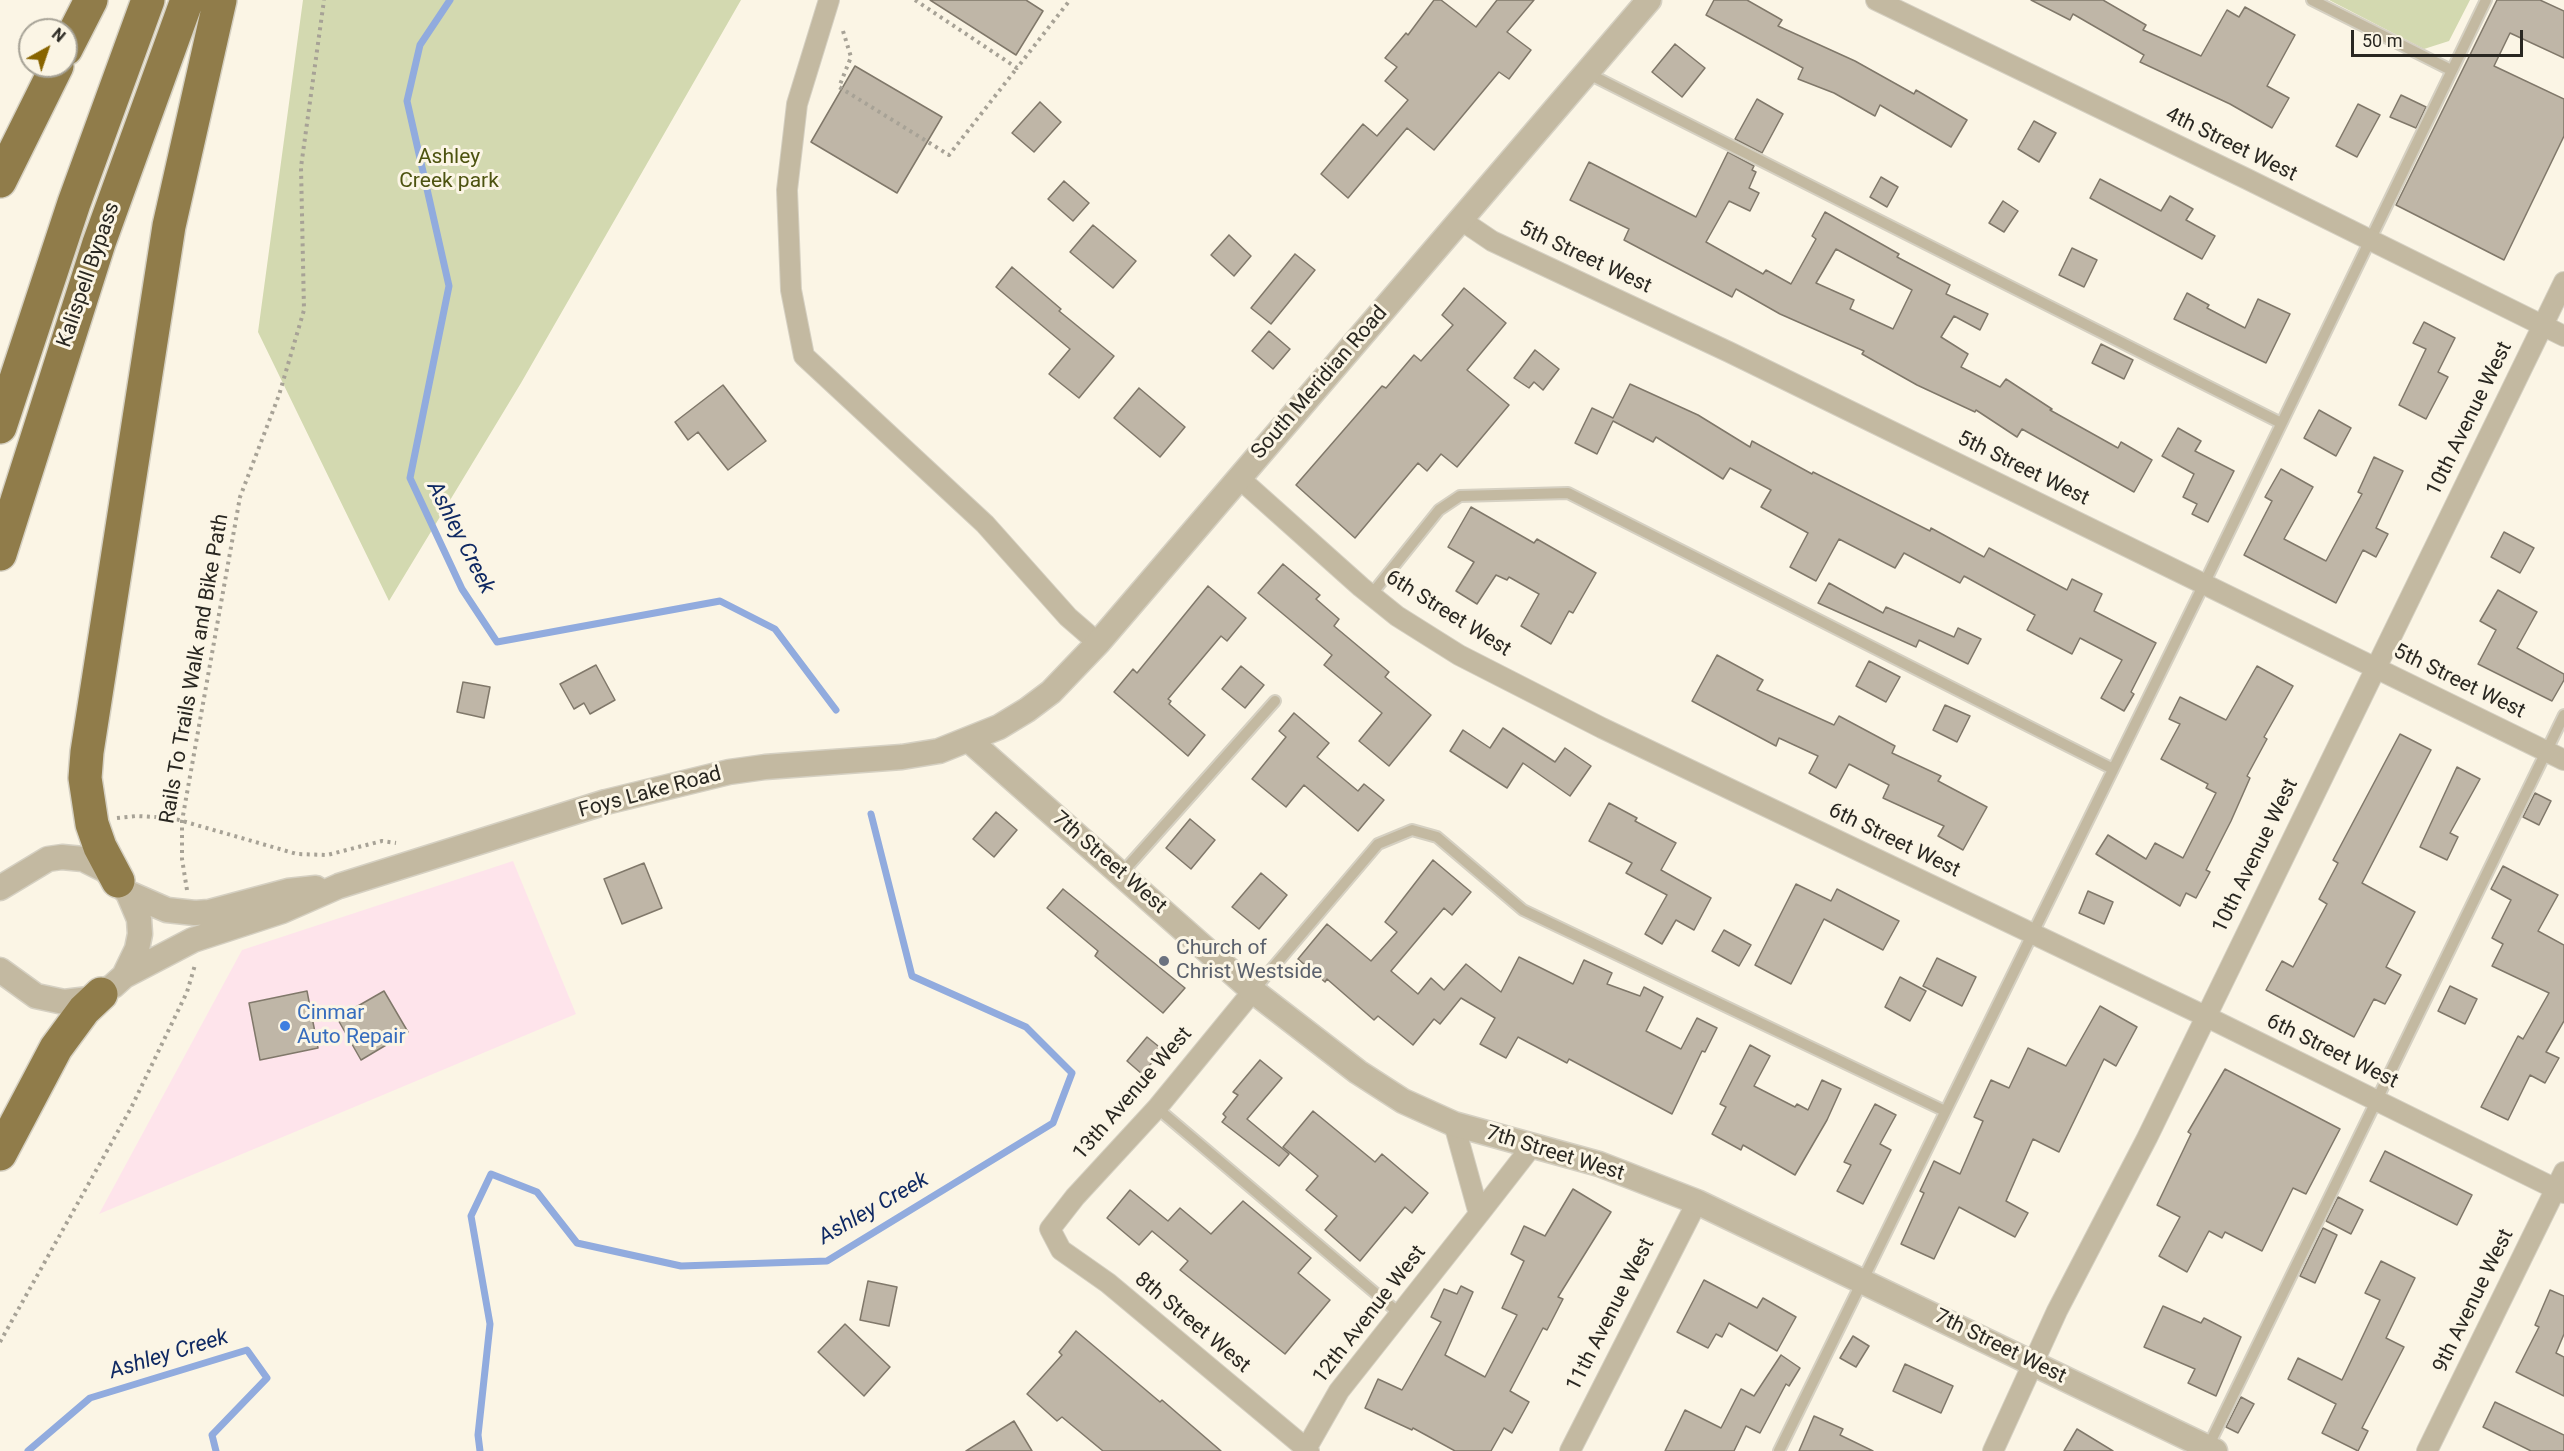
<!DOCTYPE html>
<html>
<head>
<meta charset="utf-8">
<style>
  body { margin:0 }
  #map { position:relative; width:2564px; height:1451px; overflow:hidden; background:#fbf5e5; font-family:Roboto,sans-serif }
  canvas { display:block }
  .north { position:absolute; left:18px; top:18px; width:60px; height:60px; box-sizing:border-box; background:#fbf5e5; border:2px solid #a7a397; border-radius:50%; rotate:40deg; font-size:16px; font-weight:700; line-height:24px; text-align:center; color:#292721 }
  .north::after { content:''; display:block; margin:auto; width:21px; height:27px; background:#886400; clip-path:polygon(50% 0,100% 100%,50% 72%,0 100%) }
  .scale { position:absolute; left:2351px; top:30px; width:172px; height:27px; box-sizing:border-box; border:3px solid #292721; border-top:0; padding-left:8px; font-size:18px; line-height:21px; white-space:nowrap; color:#292721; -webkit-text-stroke:4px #fbf5e5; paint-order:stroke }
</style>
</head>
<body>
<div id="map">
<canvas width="2564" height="1451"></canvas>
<div class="north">N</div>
<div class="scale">50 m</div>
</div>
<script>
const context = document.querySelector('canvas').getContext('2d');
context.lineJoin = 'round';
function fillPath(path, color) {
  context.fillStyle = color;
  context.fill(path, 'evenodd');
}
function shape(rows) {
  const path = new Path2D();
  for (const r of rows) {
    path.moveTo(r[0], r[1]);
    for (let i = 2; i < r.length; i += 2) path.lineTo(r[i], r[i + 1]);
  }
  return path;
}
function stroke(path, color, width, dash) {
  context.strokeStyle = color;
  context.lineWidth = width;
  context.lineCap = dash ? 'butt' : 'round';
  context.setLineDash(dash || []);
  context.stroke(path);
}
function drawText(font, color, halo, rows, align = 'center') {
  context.font = font + ' Roboto,sans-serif';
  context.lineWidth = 6;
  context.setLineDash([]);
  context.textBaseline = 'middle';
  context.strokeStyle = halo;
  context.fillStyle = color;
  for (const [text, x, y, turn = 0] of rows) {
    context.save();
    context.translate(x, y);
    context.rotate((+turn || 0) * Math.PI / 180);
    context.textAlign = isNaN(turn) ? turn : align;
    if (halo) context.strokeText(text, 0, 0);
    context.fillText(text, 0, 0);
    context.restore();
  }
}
const commercial = shape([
  [513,861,576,1014,99,1214,242,950]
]);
const green = shape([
  [303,0,741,0,521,383,389,601,258,332],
  [2329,0,2470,0,2449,41,2424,49]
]);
const stream = shape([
  [450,0,420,45,407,101,449,286,410,478,462,589,497,642,720,601,775,629,836,710],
  [28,1451,90,1398,247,1350,267,1378,212,1435,216,1451],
  [480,1451,478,1435,490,1324,471,1216,491,1174,537,1192,577,1243,681,1266,827,1261,1053,1123,1072,1073,1026,1027,912,976,871,814]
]);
const building = shape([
  [930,0,1026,0,1043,11,1016,55,930,0],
  [1434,0,1441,0,1476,27,1497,0,1534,0,1507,32,1531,50,1509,79,1499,72,1434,150,1407,128,1348,198,1321,174,1363,124,1377,136,1408,100,1385,81,1397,67,1385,58,1406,33,1408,35,1434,0],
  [1714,0,1747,0,1782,20,1778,26,1855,61,1914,94,1916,90,1967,120,1951,147,1880,105,1875,116,1834,93,1798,79,1803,68,1706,15,1714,0],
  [2031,0,2103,0,2146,25,2143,30,2201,56,2227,10,2239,17,2245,7,2295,35,2267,86,2289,98,2272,128,2230,104,2140,62,2144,55,2073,14,2070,20,2031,0],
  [2497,0,2540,0,2564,11,2564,58,2510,33,2494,66,2564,99,2564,136,2504,260,2396,205,2497,0],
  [1675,44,1705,68,1682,97,1652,72,1675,44],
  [855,66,942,117,897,193,811,142,855,66],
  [2401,95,2426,107,2416,128,2390,117,2401,95],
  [1757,99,1783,114,1762,153,1735,139,1757,99],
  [1040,102,1061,122,1034,152,1012,133,1040,102],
  [2358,104,2380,115,2357,157,2336,146,2358,104],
  [2034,121,2056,133,2039,162,2018,149,2034,121],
  [1728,152,1754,166,1752,170,1756,172,1749,188,1759,193,1750,211,1729,201,1706,242,1763,274,1766,270,1791,284,1816,239,1812,236,1825,212,1899,254,1897,257,1950,285,1946,294,1988,314,1980,330,1954,316,1941,337,1968,354,1961,367,2000,387,2006,379,2052,409,2050,410,2118,448,2121,442,2152,460,2134,492,2022,429,2017,437,1976,410,1975,412,1917,385,1862,354,1864,351,1780,314,1736,289,1732,297,1624,240,1629,229,1570,200,1589,162,1696,217,1728,152],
  [1836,249,1912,290,1893,329,1850,309,1854,300,1816,283,1836,249],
  [1881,177,1898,187,1887,207,1870,197,1881,177],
  [2100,179,2161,211,2170,196,2193,209,2186,220,2215,236,2202,259,2090,198,2100,179],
  [1064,181,1089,203,1073,221,1048,199,1064,181],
  [2003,201,2018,211,2004,232,1989,223,2003,201],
  [1093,225,1136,261,1113,288,1070,252,1093,225],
  [1229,235,1251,256,1234,276,1211,255,1229,235],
  [2072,248,2097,260,2084,287,2059,275,2072,248],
  [1295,254,1315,270,1271,324,1251,308,1295,254],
  [1012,267,1061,309,1059,311,1114,356,1079,398,1049,374,1070,349,996,287,1012,267],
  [1464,288,1506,323,1467,370,1509,405,1457,467,1441,454,1427,471,1418,463,1355,538,1296,485,1382,386,1386,388,1414,355,1421,361,1453,325,1442,315,1464,288],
  [2187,293,2209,305,2207,308,2245,328,2258,299,2290,314,2266,363,2174,319,2187,293],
  [2424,322,2455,338,2438,372,2448,377,2426,419,2399,405,2426,349,2413,343,2424,322],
  [1269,331,1290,349,1273,369,1252,351,1269,331],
  [2101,344,2133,360,2124,379,2092,363,2101,344],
  [1535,350,1559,369,1543,390,1534,382,1529,388,1514,378,1535,350],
  [1630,384,1698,415,1750,447,1752,441,1812,474,1813,472,1930,531,1931,528,1984,557,1989,548,2067,590,2072,579,2102,594,2094,611,2156,643,2131,692,2134,694,2124,711,2101,698,2122,660,2080,638,2072,654,2027,630,2035,615,1964,576,1960,583,1904,553,1895,568,1839,539,1816,581,1790,567,1808,533,1761,507,1771,490,1730,468,1723,479,1656,437,1653,442,1613,421,1597,454,1575,443,1592,408,1613,418,1630,384],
  [723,385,766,441,728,470,698,432,688,440,675,422,723,385],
  [1139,388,1185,427,1160,457,1114,418,1139,388],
  [2319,410,2351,428,2336,456,2304,438,2319,410],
  [2178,428,2201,441,2195,451,2234,471,2208,522,2192,514,2197,504,2183,497,2194,474,2162,456,2178,428],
  [2374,457,2403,471,2376,528,2388,534,2376,557,2363,550,2336,603,2244,555,2272,501,2265,497,2281,469,2313,487,2284,539,2326,561,2362,494,2358,492,2374,457],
  [1471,507,1534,543,1537,539,1596,573,1573,613,1569,611,1551,644,1521,626,1539,594,1509,577,1507,580,1496,575,1477,604,1456,591,1474,562,1448,547,1471,507],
  [2504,532,2534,548,2520,573,2491,557,2504,532],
  [1283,564,1320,595,1316,599,1339,619,1334,626,1389,672,1385,677,1431,715,1389,766,1359,741,1382,713,1324,665,1332,655,1258,593,1283,564],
  [1829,583,1883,613,1886,607,1954,637,1958,628,1981,639,1968,664,1919,640,1916,647,1818,603,1829,583],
  [1208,586,1246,618,1227,641,1221,636,1168,699,1171,701,1169,704,1205,735,1188,756,1114,692,1133,669,1137,673,1208,586],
  [2498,590,2537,612,2517,648,2564,674,2564,680,2552,701,2478,664,2496,630,2480,621,2498,590],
  [1717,655,1763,680,1757,690,1834,725,1839,716,1895,746,1892,753,1941,776,1938,781,1987,807,1963,850,1938,836,1944,826,1883,798,1889,785,1849,764,1836,788,1809,773,1818,756,1779,738,1776,746,1692,701,1717,655],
  [1869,661,1900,677,1886,702,1856,686,1869,661],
  [596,665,615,700,590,714,584,703,574,709,560,684,596,665],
  [1241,666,1264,685,1245,708,1222,689,1241,666],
  [2257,666,2293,686,2264,737,2267,739,2247,776,2250,778,2231,821,2206,870,2210,872,2196,898,2186,893,2180,906,2096,854,2108,835,2146,859,2155,843,2183,858,2216,793,2206,788,2208,784,2161,759,2180,724,2169,719,2180,697,2226,720,2257,666],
  [463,682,490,687,484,718,457,712,463,682],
  [1945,705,1970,716,1957,742,1933,730,1945,705],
  [1294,713,1329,743,1317,757,1358,791,1364,784,1384,800,1358,831,1304,785,1286,807,1252,779,1286,737,1279,731,1294,713],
  [1503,728,1555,762,1565,748,1591,766,1570,796,1523,763,1507,788,1450,751,1463,730,1490,748,1503,728],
  [2400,734,2431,750,2362,883,2415,912,2386,967,2401,975,2385,1004,2374,999,2354,1037,2266,990,2282,961,2293,967,2327,904,2319,899,2338,863,2333,860,2400,734],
  [2457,767,2480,779,2450,833,2458,837,2447,860,2420,847,2457,767],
  [2535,793,2551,801,2539,825,2523,817,2535,793],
  [1609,803,1637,818,1635,821,1676,843,1661,870,1711,898,1694,930,1676,920,1662,944,1645,934,1667,895,1626,873,1632,863,1589,841,1609,803],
  [996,812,1017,830,994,857,973,839,996,812],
  [1190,819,1215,840,1191,869,1166,848,1190,819],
  [1433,860,1471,892,1452,915,1444,908,1391,971,1418,994,1431,978,1444,990,1466,964,1501,992,1519,957,1573,984,1584,960,1612,973,1607,984,1640,996,1644,987,1663,997,1646,1031,1681,1049,1697,1018,1717,1028,1705,1052,1702,1051,1672,1114,1569,1059,1567,1063,1518,1037,1506,1058,1480,1044,1495,1018,1461,998,1440,1024,1434,1019,1413,1045,1378,1016,1374,1020,1327,979,1325,982,1298,959,1327,924,1371,961,1397,932,1385,922,1433,860],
  [644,863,662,908,622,924,604,879,644,863],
  [2503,866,2558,895,2538,931,2564,945,2564,1021,2546,1052,2559,1058,2545,1083,2530,1075,2508,1120,2481,1107,2518,1036,2523,1039,2549,993,2492,966,2503,944,2492,938,2511,900,2491,889,2503,866],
  [1261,873,1287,895,1259,929,1232,907,1261,873],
  [1796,884,1831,901,1837,889,1899,921,1883,950,1824,919,1791,984,1755,965,1796,884],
  [1063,889,1185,988,1163,1013,1095,956,1098,951,1047,908,1063,889],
  [2088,891,2113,902,2104,924,2079,913,2088,891],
  [1724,930,1751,945,1739,966,1712,951,1724,930],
  [1937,958,1976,977,1962,1006,1923,986,1937,958],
  [1900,977,1926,991,1910,1021,1885,1007,1900,977],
  [2450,986,2477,999,2465,1024,2438,1011,2450,986],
  [307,991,318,1048,260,1060,249,1003,307,991],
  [384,991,408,1032,361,1060,337,1018,384,991],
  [2100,1006,2137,1027,2116,1066,2104,1059,2059,1152,2033,1139,2006,1201,2028,1213,2015,1237,1959,1207,1934,1259,1901,1244,1924,1193,1920,1191,1934,1161,1960,1174,1983,1121,1974,1117,1991,1080,2009,1088,2028,1048,2066,1066,2100,1006],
  [1147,1037,1163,1050,1142,1074,1127,1061,1147,1037],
  [1750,1045,1770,1056,1754,1086,1795,1107,1797,1104,1808,1110,1822,1080,1841,1089,1827,1120,1795,1175,1743,1145,1741,1150,1712,1134,1726,1107,1720,1104,1750,1045],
  [1260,1060,1282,1078,1247,1119,1289,1154,1279,1166,1222,1122,1226,1117,1223,1114,1238,1095,1233,1092,1260,1060],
  [2225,1069,2340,1129,2306,1194,2293,1188,2262,1251,2225,1232,2222,1238,2209,1231,2187,1272,2159,1256,2180,1217,2157,1205,2191,1134,2188,1132,2225,1069],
  [1875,1104,1896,1115,1880,1144,1891,1150,1863,1204,1837,1191,1851,1165,1844,1162,1875,1104],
  [1313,1111,1375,1162,1382,1154,1428,1193,1412,1213,1405,1207,1360,1261,1325,1230,1337,1216,1306,1190,1318,1176,1283,1147,1313,1111],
  [2385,1151,2472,1195,2457,1225,2370,1181,2385,1151],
  [1573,1189,1611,1212,1558,1297,1563,1299,1547,1330,1543,1328,1510,1391,1529,1402,1512,1433,1504,1428,1491,1451,1455,1451,1413,1428,1412,1430,1365,1408,1378,1379,1402,1390,1441,1322,1431,1317,1444,1289,1457,1294,1461,1286,1473,1292,1445,1355,1485,1377,1517,1315,1502,1308,1524,1261,1511,1254,1524,1226,1545,1236,1573,1189],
  [1130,1190,1168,1221,1180,1208,1211,1234,1243,1201,1311,1258,1298,1273,1330,1300,1285,1354,1180,1270,1188,1261,1152,1231,1139,1245,1107,1218,1130,1190],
  [2338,1197,2363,1210,2351,1234,2326,1221,2338,1197],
  [2323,1228,2337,1235,2315,1283,2300,1276,2323,1228],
  [2381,1261,2415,1278,2386,1338,2404,1347,2362,1428,2368,1431,2358,1451,2322,1433,2336,1404,2288,1379,2298,1358,2342,1380,2380,1300,2365,1293,2381,1261],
  [1704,1280,1757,1308,1763,1298,1796,1317,1777,1351,1729,1323,1722,1337,1716,1334,1708,1348,1677,1332,1704,1280],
  [868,1281,897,1287,889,1326,860,1320,868,1281],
  [2550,1290,2564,1296,2564,1334,2556,1353,2564,1357,2564,1396,2516,1372,2539,1327,2535,1325,2550,1290],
  [2163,1306,2201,1323,2204,1318,2241,1337,2216,1396,2188,1383,2195,1369,2144,1347,2163,1306],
  [845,1324,890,1367,864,1396,818,1352,845,1324],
  [1076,1331,1160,1402,1162,1400,1221,1451,1103,1451,1062,1417,1057,1421,1027,1394,1062,1355,1059,1352,1076,1331],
  [1853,1336,1869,1346,1856,1367,1840,1358,1853,1336],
  [1781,1355,1800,1368,1789,1386,1786,1384,1760,1433,1746,1426,1734,1451,1665,1451,1685,1410,1721,1428,1741,1389,1754,1396,1781,1355],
  [1905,1364,1953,1386,1941,1413,1893,1391,1905,1364],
  [2241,1397,2254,1404,2238,1433,2226,1427,2241,1397],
  [2495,1402,2564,1435,2564,1451,2531,1451,2483,1427,2495,1402],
  [1814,1416,1843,1429,1840,1435,1873,1451,1799,1451,1814,1416],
  [1014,1421,1032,1451,966,1451,1014,1421],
  [2077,1429,2113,1451,2064,1451,2077,1429]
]);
const path = shape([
  [915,0,1017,68,1070,0],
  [843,31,851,57,839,87,949,155,1017,68],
  [117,818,136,816,172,818,297,854,327,855,382,841,396,843],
  [187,890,182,859,182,821,240,497,279,395,304,310,301,167,324,0],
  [0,1342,131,1108,187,992,195,965]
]);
const service = shape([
  [2312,0,2451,70],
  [1587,73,2281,423],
  [1371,595,1439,510,1460,496,1568,493,2113,769],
  [1122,873,1275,701],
  [1253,991,1378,844,1412,830,1437,837,1523,910,1945,1111],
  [1157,1108,1400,1314],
  [2207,1449,2564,715],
  [1779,1451,2204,584,2486,0]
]);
const minor = shape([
  [829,0,797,104,787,190,791,290,804,356,985,524,1068,617,1098,643],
  [1876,0,2247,179,2564,336],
  [1461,220,1492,241,1729,352,2564,760],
  [1239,478,1361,587,1397,616,1459,655,1602,728,2205,1016,2564,1193],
  [1253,991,1157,1108,1075,1197,1050,1229,1061,1250,1108,1283,1309,1451],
  [1479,1214,1532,1146],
  [1306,1449,1339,1391,1479,1214,1454,1124],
  [1570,1451,1697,1202],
  [1993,1451,2057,1311,2147,1138,2564,282],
  [2427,1451,2564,1172]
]);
const tertiary = shape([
  [970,741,1253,991,1358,1072,1403,1101,1454,1124,1599,1164,1697,1202,2215,1451],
  [0,888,48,859,62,857,83,859,105,870,128,893,139,919,140,934,137,949,124,976,113,986,89,999,64,1002,36,996,0,970],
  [128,893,167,910,195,913,209,912,288,891,316,888],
  [124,976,193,940,282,911,339,886,606,802,729,772,765,767,902,757,939,751,999,727,1027,710,1051,692,1098,643,1649,0]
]);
const trunk = shape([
  [66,49,91,0],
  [0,181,57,66],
  [0,427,74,203,148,0],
  [0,554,99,243,187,0],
  [118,881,100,847,92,824,85,778,87,752,169,226,220,0],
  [0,1154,56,1048,84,1010,101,994]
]);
const markers = [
  [1164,961,6,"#6b7280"],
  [285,1026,6,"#3f7fe0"]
];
const streetNames = [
  ["4th Street West",2231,145,26],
  ["5th Street West",1585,258,25],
  ["Kalispell Bypass",89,275,-71],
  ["South Meridian Road",1320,383,-49],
  ["10th Avenue West",2470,419,-64],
  ["5th Street West",2023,469,26],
  ["6th Street West",1448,614,32],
  ["Rails To Trails Walk and Bike Path",195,669,-80],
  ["5th Street West",2459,682,26],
  ["Foys Lake Road",650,793,-15],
  ["6th Street West",1894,841,26],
  ["10th Avenue West",2256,856,-64],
  ["7th Street West",1109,863,41],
  ["6th Street West",2332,1052,26],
  ["13th Avenue West",1133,1094,-49],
  ["7th Street West",1555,1154,17],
  ["9th Avenue West",2474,1301,-64],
  ["12th Avenue West",1370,1315,-52],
  ["11th Avenue West",1611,1315,-63],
  ["8th Street West",1192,1323,40],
  ["7th Street West",2000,1347,26]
];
const parkNames = [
  ["Ashley",449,158],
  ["Creek park",449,182]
];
const worshipNames = [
  ["Church of",1176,949],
  ["Christ Westside",1176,973]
];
const shopNames = [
  ["Cinmar",297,1014],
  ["Auto Repair",297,1038]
];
const waterNames = [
  ["Ashley Creek",460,538,63],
  ["Ashley Creek",874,1209,-30],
  ["Ashley Creek",169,1355,-17]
];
fillPath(commercial, '#fee4eb');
fillPath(green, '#d3d9b0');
stroke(stream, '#91abde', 7);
fillPath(building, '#bfb6a7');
stroke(building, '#80786a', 1.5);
stroke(service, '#d5d0c2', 14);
stroke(minor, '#d5d0c2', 22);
stroke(tertiary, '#d5d0c2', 27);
stroke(trunk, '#d5d0c2', 36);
stroke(path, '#a7a296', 4, [3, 4.5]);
stroke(service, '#c3b9a1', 10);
stroke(minor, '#c3b9a1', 20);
stroke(tertiary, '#c3b9a1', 24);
stroke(trunk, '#907c4a', 33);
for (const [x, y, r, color] of markers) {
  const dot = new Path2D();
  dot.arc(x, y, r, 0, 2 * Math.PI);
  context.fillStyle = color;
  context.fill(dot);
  stroke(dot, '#fbf5e5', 2);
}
drawText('21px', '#292721', '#fbf5e5', streetNames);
drawText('21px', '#4d5310', '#fbf5e5', parkNames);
drawText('21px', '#5b616d', '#fbf5e5', worshipNames, 'left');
drawText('21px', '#366cbe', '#fbf5e5', shopNames, 'left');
drawText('italic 22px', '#0f2963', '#fbf5e5', waterNames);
</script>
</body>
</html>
